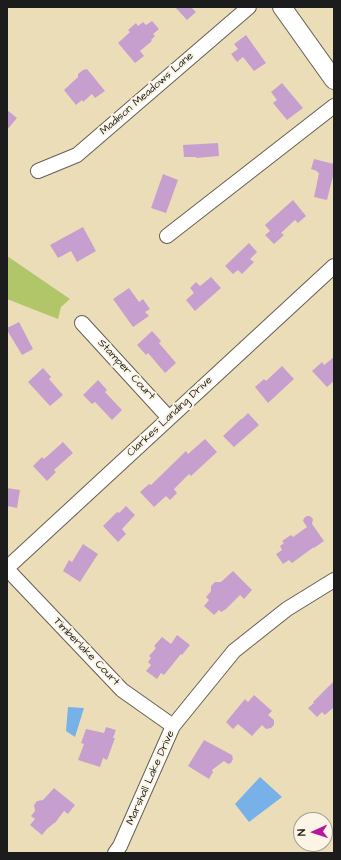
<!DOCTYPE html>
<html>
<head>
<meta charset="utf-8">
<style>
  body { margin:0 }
  #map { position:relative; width:341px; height:860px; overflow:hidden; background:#ecddb9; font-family:"Architects Daughter",sans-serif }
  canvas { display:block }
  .frame { position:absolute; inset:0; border:8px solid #1c1c1c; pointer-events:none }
  .north { position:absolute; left:293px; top:812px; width:40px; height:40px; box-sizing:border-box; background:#fcf5e5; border:1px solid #a29e95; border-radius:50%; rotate:267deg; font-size:11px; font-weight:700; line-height:16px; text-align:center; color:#1c1c1c }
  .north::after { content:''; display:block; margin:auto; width:14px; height:18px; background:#b5179e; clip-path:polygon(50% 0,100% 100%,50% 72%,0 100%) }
</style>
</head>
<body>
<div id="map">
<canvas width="341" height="860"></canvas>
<div class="frame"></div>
<div class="north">N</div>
</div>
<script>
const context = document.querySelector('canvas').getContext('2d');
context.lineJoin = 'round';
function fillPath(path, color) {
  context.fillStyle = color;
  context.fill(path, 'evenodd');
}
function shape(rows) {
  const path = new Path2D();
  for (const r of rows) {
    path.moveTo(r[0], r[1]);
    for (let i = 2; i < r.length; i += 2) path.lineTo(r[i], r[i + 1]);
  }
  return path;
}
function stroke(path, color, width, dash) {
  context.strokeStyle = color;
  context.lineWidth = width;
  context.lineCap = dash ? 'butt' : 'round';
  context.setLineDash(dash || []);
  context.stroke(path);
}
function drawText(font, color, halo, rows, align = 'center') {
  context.font = font + ' "Architects Daughter",sans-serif';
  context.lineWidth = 4;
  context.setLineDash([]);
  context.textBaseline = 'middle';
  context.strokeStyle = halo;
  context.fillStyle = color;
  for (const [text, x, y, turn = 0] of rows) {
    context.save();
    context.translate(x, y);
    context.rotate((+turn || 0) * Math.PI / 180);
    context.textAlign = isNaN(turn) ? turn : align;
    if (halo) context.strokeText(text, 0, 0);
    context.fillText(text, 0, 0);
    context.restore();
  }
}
const green = shape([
  [7,256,70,299,61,307,58,319,7,299]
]);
const water = shape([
  [68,707,84,708,75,737,66,731],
  [260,777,282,797,249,822,235,804]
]);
const building = shape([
  [175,7,191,7,196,12,187,20],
  [152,21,159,29,153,34,155,36,151,40,152,41,140,51,144,56,135,63,118,43,130,32,128,30,136,23,138,26,143,22,146,25],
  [246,35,266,63,254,71,243,57,237,62,231,54,238,49,234,44],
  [87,69,105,91,95,98,92,94,83,102,82,100,76,105,64,90,78,77,78,74,83,70],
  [282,83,303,108,287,120,273,103,277,100,271,92],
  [7,110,17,118,7,130],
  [218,143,219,156,196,158,196,157,184,157,183,145],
  [314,159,334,164,334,176,333,176,327,200,314,197,319,173,317,172,317,171,311,169],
  [163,174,178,180,166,213,151,208],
  [293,200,306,216,298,223,295,220,281,233,284,235,274,244,265,235,270,231,265,225],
  [83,227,96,251,77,262,71,251,58,258,50,245],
  [249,243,257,252,250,259,254,262,242,274,238,270,233,274,225,266],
  [211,277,221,288,195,311,186,300,194,293,190,288,196,282,200,286],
  [129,288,139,302,143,299,150,309,145,312,149,316,133,327,113,299],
  [19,322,33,349,22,355,7,330,7,328],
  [152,331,161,341,159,343,176,363,165,373,148,353,146,355,137,345],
  [334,357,334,381,327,387,312,371,322,362,324,365],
  [282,366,294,379,268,403,255,387,264,379,266,381],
  [43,368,51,377,49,379,63,395,50,406,28,382],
  [98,380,107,390,105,392,122,410,112,420,95,402,92,404,83,395],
  [248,413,259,425,234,447,223,436,241,419,242,419],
  [205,439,217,452,191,476,189,474,174,489,177,493,170,500,166,496,154,507,140,492,149,484,151,485,186,451,188,454],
  [63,442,73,453,54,470,56,472,47,481,33,466,42,457,44,459],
  [7,488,20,490,17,508,7,506],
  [126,506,135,515,122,529,126,534,118,542,103,526,117,512,119,513],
  [307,516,310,516,313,519,312,524,324,541,314,548,314,547,292,563,289,560,283,564,276,554,282,550,280,546,284,543,282,541,291,535,293,537,307,527,303,521,304,518],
  [83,544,98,554,80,582,63,571,69,560,72,562],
  [233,571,252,590,244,599,240,595,226,609,221,612,219,610,214,615,204,606,209,600,206,597,211,591,211,586,215,582,221,582],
  [177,635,190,645,182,655,181,654,164,675,161,673,157,679,146,671,151,665,148,662,151,658,149,656,156,648,154,646,162,637,171,644],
  [334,681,334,707,325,715,322,712,317,717,308,708,314,703,313,702],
  [254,695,272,711,268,715,274,720,274,725,271,728,266,729,262,725,252,736,238,724,233,729,226,722,245,699,248,702],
  [106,727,116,730,113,738,115,738,107,760,103,758,100,767,78,760,84,744,81,743,86,729,104,733],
  [204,740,232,755,233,759,231,763,228,764,224,761,212,770,213,772,209,779,188,766],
  [54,788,75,805,68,814,64,811,55,823,54,823,47,829,42,835,30,825,35,819,31,816,35,811,34,805,37,801,43,800]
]);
const minor = shape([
  [38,171,77,155,249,7],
  [167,236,334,106],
  [82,323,169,418],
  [7,568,334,266],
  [7,569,122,690,173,726],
  [115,853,120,846,173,726,234,651,287,609,334,580]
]);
const major = shape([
  [282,7,334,80]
]);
const streetNames = [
  ["Madison Meadows Lane",147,94,-41],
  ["Stamper Court",126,370,47],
  ["Clarkes Landing Drive",170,417,-43],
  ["Timberlake Court",86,652,46],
  ["Marshall Lake Drive",151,778,-66]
];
fillPath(green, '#b1c569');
fillPath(water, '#78b1e8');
fillPath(building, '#c79fcf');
stroke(minor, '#656053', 16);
stroke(major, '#656053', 20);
stroke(minor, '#fff', 14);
stroke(major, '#fff', 18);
drawText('11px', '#1c1c1c', '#fcf5e5', streetNames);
</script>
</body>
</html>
